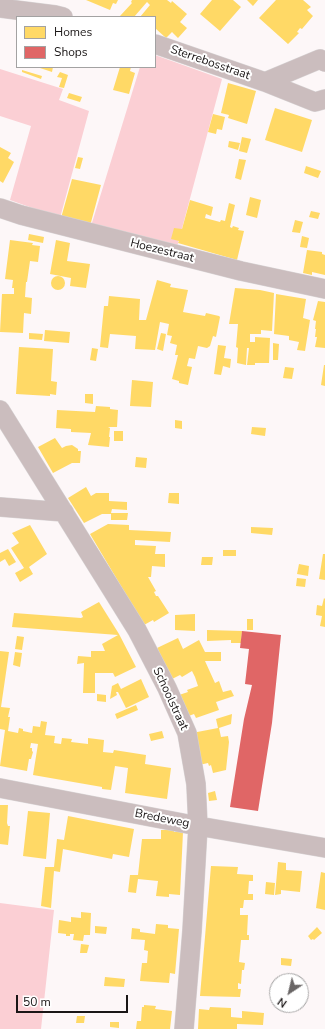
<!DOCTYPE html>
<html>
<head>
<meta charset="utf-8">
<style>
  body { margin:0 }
  #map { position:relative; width:325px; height:1029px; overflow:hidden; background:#fdf7f8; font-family:"Nunito Sans",sans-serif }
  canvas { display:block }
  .legend { position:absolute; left:16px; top:16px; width:140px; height:52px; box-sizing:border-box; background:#fff; border:1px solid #a3a2a2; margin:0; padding:5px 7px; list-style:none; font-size:12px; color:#1a1616 }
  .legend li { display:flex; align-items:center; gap:8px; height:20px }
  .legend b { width:20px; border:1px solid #a3a2a2 }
  .north { position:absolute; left:269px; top:973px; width:40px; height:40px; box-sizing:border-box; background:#fff; border:1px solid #a3a2a2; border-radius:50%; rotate:215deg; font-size:11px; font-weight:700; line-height:16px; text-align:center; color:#1a1616 }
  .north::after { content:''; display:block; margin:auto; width:14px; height:18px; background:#696565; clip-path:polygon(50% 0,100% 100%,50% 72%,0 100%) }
  .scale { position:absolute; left:16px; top:995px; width:112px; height:18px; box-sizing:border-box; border:2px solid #1a1616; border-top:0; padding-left:5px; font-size:12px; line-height:14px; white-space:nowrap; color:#1a1616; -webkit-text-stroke:3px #fff; paint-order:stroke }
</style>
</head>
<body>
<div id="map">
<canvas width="325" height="1029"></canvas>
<ul class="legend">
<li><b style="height:11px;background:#ffd966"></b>Homes</li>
<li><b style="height:11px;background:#e06666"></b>Shops</li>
</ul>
<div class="north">N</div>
<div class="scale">50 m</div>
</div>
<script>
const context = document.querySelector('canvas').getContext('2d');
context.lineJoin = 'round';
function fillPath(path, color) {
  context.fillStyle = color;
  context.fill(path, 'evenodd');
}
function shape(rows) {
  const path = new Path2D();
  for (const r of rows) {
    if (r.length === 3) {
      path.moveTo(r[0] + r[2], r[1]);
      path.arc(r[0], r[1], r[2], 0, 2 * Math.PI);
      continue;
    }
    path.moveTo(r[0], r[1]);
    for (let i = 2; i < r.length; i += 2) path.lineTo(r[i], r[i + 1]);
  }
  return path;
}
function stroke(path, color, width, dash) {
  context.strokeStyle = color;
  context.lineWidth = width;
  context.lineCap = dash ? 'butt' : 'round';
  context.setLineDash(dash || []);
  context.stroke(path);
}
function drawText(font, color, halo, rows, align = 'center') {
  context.font = font + ' "Nunito Sans",sans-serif';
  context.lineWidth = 4;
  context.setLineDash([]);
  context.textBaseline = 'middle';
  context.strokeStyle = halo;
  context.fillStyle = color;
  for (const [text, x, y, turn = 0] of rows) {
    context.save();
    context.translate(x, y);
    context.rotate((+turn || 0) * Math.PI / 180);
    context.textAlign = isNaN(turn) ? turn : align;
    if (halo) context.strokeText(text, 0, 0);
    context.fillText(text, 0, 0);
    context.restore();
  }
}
const green = shape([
  [155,55,222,79,177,247,91,226,140,67,155,67],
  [0,69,63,89,59,100,89,111,60,218,10,200,31,126,0,116],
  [0,903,54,910,41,1029,0,1029]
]);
const homes = shape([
  [86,0,118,0,116,4,113,3,110,10],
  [132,0,167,0,171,3,172,1,187,14,180,22,187,28,178,38,172,32,166,38,155,28,155,17,140,17,150,5,147,2,134,17,121,17,120,16,132,3,131,2],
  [212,0,233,0,241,7,220,31,200,14],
  [247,0,258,0,253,6],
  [276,0,303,0,311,7,307,10,313,16,302,29,300,28,297,32,299,33,288,44,259,18],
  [37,67,53,67,52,72],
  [120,67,131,67,130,71,135,73,129,94,113,90],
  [22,70,42,76,41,79,22,72],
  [60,72,68,75,64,88,59,87,62,78,57,77],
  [228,83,256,91,247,124,228,118,229,115,221,113],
  [69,93,82,97,80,102,67,98],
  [275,108,312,120,302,152,265,140],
  [213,114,225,117,222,130,217,129,216,134,208,132],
  [242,137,251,139,247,153,239,151],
  [229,141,240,143,238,150,228,147],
  [0,147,11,153,8,158,14,162,3,183,0,181],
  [78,157,83,158,80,169,75,168],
  [239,159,246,160,241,180,235,178],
  [306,166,321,171,318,178,304,173],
  [72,179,101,185,90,226,61,218],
  [250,197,261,200,257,218,246,215],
  [190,200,213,207,211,216,206,214,205,218,220,222,221,220,225,221,229,203,235,205,230,227,232,228,233,226,239,228,238,230,244,231,237,260,178,243,179,241,171,239,174,228,182,229],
  [311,211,320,213,318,219,309,217],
  [295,220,303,222,300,233,292,232],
  [29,234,44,237,43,243,28,240],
  [302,236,309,238,307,248,300,247],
  [10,240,33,243,32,245,40,246,38,262,30,261,27,282,26,282,25,297,32,298,31,314,24,313,23,333,0,332,2,294,14,294,14,288,12,288,13,280,5,279],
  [56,240,70,243,67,261,90,264,86,288,70,286,71,278,50,274],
  [307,250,322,252,322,254,325,255,325,275,312,272,312,275,303,273],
  [58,283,7],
  [157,280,171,284,170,287,188,290,183,312,205,316,206,313,219,316,220,317,216,337,213,336,210,346,207,348,198,346,195,359,189,358,187,366,192,367,188,385,179,383,179,381,172,379,178,355,175,355,177,345,170,343,172,336,167,335,169,324,160,322,155,350,135,349,136,336,110,334,108,348,100,347,104,306,108,306,109,296,140,299,139,320,146,320],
  [235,288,260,290,274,293,272,331,261,330,261,334,250,334,250,342,255,342,255,337,270,338,269,363,255,363,255,365,247,365,249,348,247,348,246,365,237,363,238,348,236,347,238,324,229,324],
  [276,294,306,299,303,318,310,320,305,351,297,350,299,342,289,340,289,336,274,334],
  [318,301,325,302,325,348,315,347,317,337,315,337,316,329,315,329,316,321,313,320],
  [45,330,70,332,69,343,44,341],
  [29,333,43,334,42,340,29,339],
  [161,333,166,334,163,351,157,349],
  [273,343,279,344,278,360,273,360],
  [218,345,226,346,224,358,231,359,230,368,223,366,221,375,214,374],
  [19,347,53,349,51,381,57,382,56,395,50,394,50,396,16,394],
  [92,348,98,349,96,361,90,360],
  [324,365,325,365,325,386,321,385],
  [285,367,294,368,292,379,283,378],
  [132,380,153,382,151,407,130,406],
  [85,394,93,394,93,404,85,403],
  [96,406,110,407,110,409,118,410,117,427,108,427,110,428,109,437,110,437,109,447,88,445,91,433,71,432,71,429,56,428,57,410,95,412],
  [175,420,182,421,182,429,175,428],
  [252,427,266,428,265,436,251,434],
  [114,431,123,431,123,441,114,441],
  [55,438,62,448,66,446,72,445,78,449,78,451,81,451,80,463,72,463,53,473,38,447],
  [136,457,147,458,146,468,135,467],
  [86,487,91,496,96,493,109,493,109,501,127,502,127,510,112,509,111,513,128,513,127,520,111,520,111,514,102,514,84,523,68,498],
  [169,493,179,493,179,504,168,503],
  [108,524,129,525,129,530,171,532,170,542,135,540,135,545,156,546,155,554,165,554,165,567,152,566,151,577,148,577,156,591,154,592,156,596,158,596,169,613,154,622,153,620,144,625,90,534],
  [30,525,47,554,29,567,33,574,20,582,15,573,24,568,11,548,19,543,12,533],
  [251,527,273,528,272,535,251,533],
  [8,549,16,562,9,566,5,559,0,562,0,553],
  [223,550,236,550,236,556,223,556],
  [323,554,325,554,325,580,319,579],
  [202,557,213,557,212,565,201,565],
  [299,564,309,566,308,576,297,574],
  [297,578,306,579,305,587,296,586],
  [324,598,325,599,325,627,320,626,322,616,316,615,317,605,322,606],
  [99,602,119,634,136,667,115,677,113,673,95,673,95,693,83,693,84,663,77,664,78,656,91,657,91,651,105,651,102,644,118,635,12,627,14,613,81,618,83,617,81,612],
  [195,614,195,631,175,630,175,615],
  [247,619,253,619,253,630,247,630],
  [207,630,242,631,241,643,231,643,231,640,207,641],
  [17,636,24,637,22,650,15,649],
  [178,638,183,649,199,640,205,652,221,652,221,661,205,661,215,683,219,681,223,692,231,690,234,696,216,702,219,710,196,718,194,714,186,717,179,695,188,692,187,690,198,686,195,677,192,671,182,677,180,675,172,679,157,648],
  [0,651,9,652,1,707,10,708,8,717,10,717,8,731,18,733,19,728,23,729,23,731,32,733,33,726,40,727,41,721,47,722,45,735,55,736,54,743,61,744,62,738,72,739,71,742,88,744,88,738,104,740,103,752,113,753,114,750,146,755,145,764,171,768,167,799,125,793,128,768,115,766,111,790,102,789,102,787,33,775,38,744,31,743,30,748,32,748,32,751,33,752,31,759,29,759,27,771,0,766,5,730,0,729],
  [15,652,22,653,20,667,13,665],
  [141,679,149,697,126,708,118,692,116,692,117,695,110,699,112,686,118,683,121,689],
  [97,694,106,695,106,702,97,701],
  [136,705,138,710,117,719,115,714],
  [232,714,231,724,219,728,221,737,228,736,229,742,226,770,213,773,211,765,209,766,208,763,199,765,192,733,218,728,216,719],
  [162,731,164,738,151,741,149,734],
  [215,791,217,800,209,801,208,793],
  [0,805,8,805,7,823,8,826,10,826,8,845,0,844],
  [28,811,50,813,46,859,23,856],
  [68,816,134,829,129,857,113,854,112,859,63,849,60,872,54,871,51,908,41,906,45,867,54,867,57,839,64,840],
  [161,830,174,830,174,832,183,832,180,895,169,894,169,897,156,896,158,881,138,879,136,893,128,892,130,875,138,875,142,839,161,839],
  [278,862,286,863,286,870,302,871,300,892,281,890,281,894,275,895],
  [211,866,238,867,237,874,253,875,253,881,249,881,248,894,253,894,253,900,244,900,243,908,240,908,240,915,248,915,247,935,249,935,249,940,241,940,239,962,245,963,244,970,242,970,241,984,238,983,238,989,241,989,240,997,200,996],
  [321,872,325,873,325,910,316,908],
  [266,882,275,883,274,895,265,894],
  [81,912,91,913,90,935,84,935,83,941,73,940,74,934,70,934,70,936,66,936,66,934,58,933,59,920,71,922,71,917,81,918],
  [156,924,168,925,168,928,179,929,175,974,170,973,169,983,140,981,142,963,147,963,148,951,144,950,145,940,131,939,132,928,140,929,140,932,155,934],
  [95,926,107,927,106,934,95,933],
  [317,927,322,933,314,940,313,939,311,940,308,936],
  [81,944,89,945,87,953,80,953],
  [281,958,292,959,291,966,281,965],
  [105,977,125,979,124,987,104,986],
  [144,1005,156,1006,155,1009,172,1011,170,1029,136,1029,137,1021,141,1021,142,1007,144,1007],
  [210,1007,231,1008,231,1017,242,1018,242,1011,264,1013,263,1025,237,1024,237,1029,198,1029,199,1009,209,1010],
  [77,1016,85,1016,84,1023,76,1023],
  [110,1022,119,1022,119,1028,110,1027]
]);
const shops = shape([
  [242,631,281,635,272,723,258,811,230,807,244,719,252,685,245,684,249,649,240,648]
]);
const minor = shape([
  [0,8,55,15,63,17],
  [155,44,265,82,315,102,325,99],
  [265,82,320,59,325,62],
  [0,208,21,215,241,271,325,289],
  [0,410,137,630,167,688,187,733,196,784,198,826,192,931,184,1029],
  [0,507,64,512],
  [0,788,198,826,325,848]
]);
const streetNames = [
  ["Sterrebosstraat",210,63,19],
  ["Hoezestraat",162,251,14],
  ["Schoolstraat",170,699,65],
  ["Bredeweg",162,819,11]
];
fillPath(green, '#fbcfd4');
fillPath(homes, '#ffd966');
fillPath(shops, '#e06666');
stroke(minor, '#d8d4d5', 20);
stroke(minor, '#cbbdbe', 19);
drawText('12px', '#1a1616', '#fff', streetNames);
</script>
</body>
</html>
